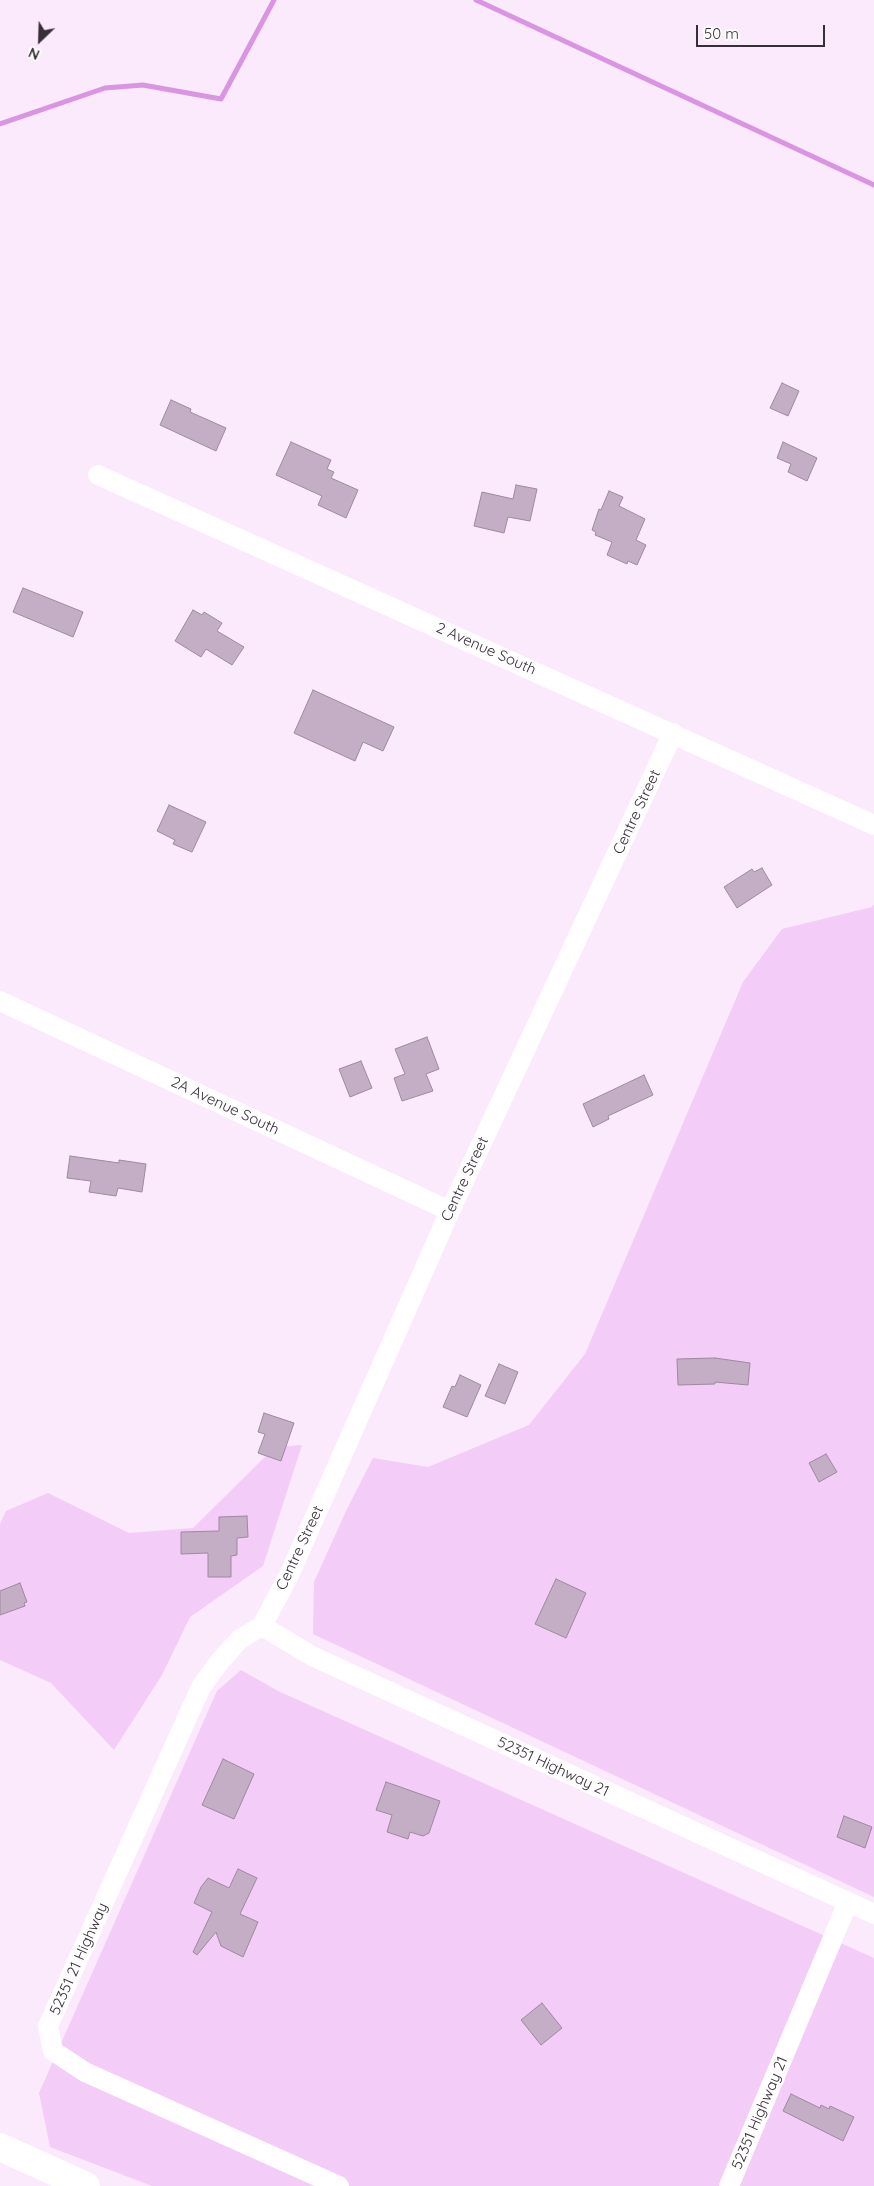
<!DOCTYPE html>
<html>
<head>
<meta charset="utf-8">
<style>
  body { margin:0 }
  #map { position:relative; width:874px; height:2186px; overflow:hidden; background:#fbe9fc; font-family:Quicksand,sans-serif }
  canvas { display:block }
  .north { position:absolute; left:15px; top:15px; width:50px; height:50px; -webkit-text-stroke:4px #fdfdfd; paint-order:stroke; rotate:204deg; font-size:14px; font-weight:700; line-height:20px; text-align:center; color:#372f38 }
  .north::after { content:''; display:block; margin:auto; width:18px; height:22px; background:#372f38; clip-path:polygon(50% 0,100% 100%,50% 72%,0 100%) }
  .scale { position:absolute; left:696px; top:25px; width:129px; height:22px; box-sizing:border-box; border:2px solid #372f38; border-top:0; padding-left:6px; font-size:15px; line-height:18px; white-space:nowrap; color:#372f38; -webkit-text-stroke:4px #fdfdfd; paint-order:stroke }
</style>
</head>
<body>
<div id="map">
<canvas width="874" height="2186"></canvas>
<div class="north">N</div>
<div class="scale">50 m</div>
</div>
<script>
const context = document.querySelector('canvas').getContext('2d');
context.lineJoin = 'round';
function fillPath(path, color) {
  context.fillStyle = color;
  context.fill(path, 'evenodd');
}
function shape(rows) {
  const path = new Path2D();
  for (const r of rows) {
    path.moveTo(r[0], r[1]);
    for (let i = 2; i < r.length; i += 2) path.lineTo(r[i], r[i + 1]);
  }
  return path;
}
function stroke(path, color, width, dash) {
  context.strokeStyle = color;
  context.lineWidth = width;
  context.lineCap = dash ? 'butt' : 'round';
  context.setLineDash(dash || []);
  context.stroke(path);
}
function drawText(font, color, halo, rows, align = 'center') {
  context.font = font + ' Quicksand,sans-serif';
  context.lineWidth = 5;
  context.setLineDash([]);
  context.textBaseline = 'middle';
  context.strokeStyle = halo;
  context.fillStyle = color;
  for (const [text, x, y, turn = 0] of rows) {
    context.save();
    context.translate(x, y);
    context.rotate((+turn || 0) * Math.PI / 180);
    context.textAlign = isNaN(turn) ? turn : align;
    if (halo) context.strokeText(text, 0, 0);
    context.fillText(text, 0, 0);
    context.restore();
  }
}
const green = shape([
  [874,904,874,1897,313,1634,314,1582,346,1511,373,1458,428,1467,529,1425,585,1354,743,982,782,929,872,907],
  [302,1445,263,1566,190,1617,162,1675,114,1750,51,1683,0,1660,0,1524,6,1511,48,1493,129,1533,193,1528,275,1447],
  [241,1670,278,1691,874,1958,874,2186,152,2186,50,2147,39,2093,217,1691]
]);
const stream = shape([
  [476,0,874,185],
  [0,124,105,88,143,85,221,99,274,0]
]);
const building = shape([
  [782,383,799,391,788,416,770,408,782,383],
  [171,400,191,409,190,412,226,428,216,451,160,425,171,400],
  [291,442,331,460,327,469,334,472,331,478,358,490,346,518,318,505,322,496,276,475,291,442],
  [783,442,817,458,807,481,788,472,791,464,777,458,783,442],
  [516,485,537,489,530,521,508,517,504,533,474,526,482,492,513,499,516,485],
  [609,491,623,497,619,506,645,519,636,540,646,545,637,565,628,561,627,564,607,555,612,542,595,535,596,532,592,530,599,509,601,510,609,491],
  [23,588,83,612,73,637,13,612,23,588],
  [193,610,202,615,204,612,222,623,217,631,244,647,232,665,206,649,201,657,175,641,193,610],
  [313,690,394,727,383,751,363,742,355,761,294,733,313,690],
  [169,805,206,822,192,852,173,844,175,840,157,831,169,805],
  [762,868,772,885,737,908,724,887,752,869,754,872,762,868],
  [427,1037,439,1069,426,1074,433,1091,402,1101,394,1078,405,1074,395,1049,427,1037],
  [361,1061,372,1088,350,1097,339,1069,361,1061],
  [644,1075,653,1095,608,1116,609,1119,593,1127,583,1104,644,1075],
  [70,1156,119,1163,119,1160,146,1164,142,1192,118,1188,116,1196,89,1192,91,1181,67,1178,70,1156],
  [715,1358,750,1363,748,1385,715,1382,715,1384,678,1385,677,1359,715,1358],
  [499,1364,518,1372,505,1404,485,1396,499,1364],
  [460,1375,481,1385,467,1417,443,1407,452,1386,455,1387,460,1375],
  [264,1413,294,1423,281,1461,258,1453,265,1434,258,1432,264,1413],
  [826,1454,837,1472,819,1482,809,1463,826,1454],
  [247,1516,248,1537,237,1538,237,1555,231,1556,231,1577,208,1577,208,1553,181,1554,181,1532,219,1531,219,1517,247,1516],
  [556,1579,586,1593,566,1638,535,1624,556,1579],
  [20,1583,27,1602,24,1603,25,1606,0,1615,0,1591,20,1583],
  [223,1759,254,1774,234,1819,202,1805,223,1759],
  [386,1782,440,1801,429,1833,423,1836,410,1832,408,1839,387,1832,392,1815,376,1810,386,1782],
  [844,1816,872,1827,865,1848,837,1837,844,1816],
  [238,1869,257,1878,240,1914,258,1922,243,1957,221,1946,216,1932,197,1955,193,1952,212,1912,194,1903,201,1887,208,1878,229,1888,238,1869],
  [542,2003,562,2028,541,2045,521,2020,542,2003],
  [791,2094,820,2108,821,2105,829,2109,830,2106,854,2117,843,2141,783,2111,791,2094]
]);
const street = shape([
  [98,475,874,825],
  [0,1001,450,1211],
  [262,1626,290,1573,450,1211,673,733],
  [262,1626,240,1639,220,1661,201,1687,48,2026,53,2051,85,2072,339,2186],
  [262,1626,312,1656,874,1914],
  [729,2186,848,1902]
]);
const secondary = shape([
  [0,2147,86,2186]
]);
const streetNames = [
  ["2 Avenue South",486,649,24],
  ["Centre Street",637,812,-65],
  ["2A Avenue South",225,1106,25],
  ["Centre Street",465,1179,-65],
  ["Centre Street",300,1548,-65],
  ["52351 Highway 21",553,1767,25],
  ["52351 21 Highway",79,1959,-66],
  ["52351 Highway 21",760,2113,-67]
];
fillPath(green, '#f3ccf7');
stroke(stream, '#da95e2', 5);
fillPath(building, '#c4aec6');
stroke(building, '#9e899f', 1);
stroke(street, '#fff', 20);
stroke(secondary, '#fff', 28);
drawText('15px', '#372f38', '#fdfdfd', streetNames);
</script>
</body>
</html>
